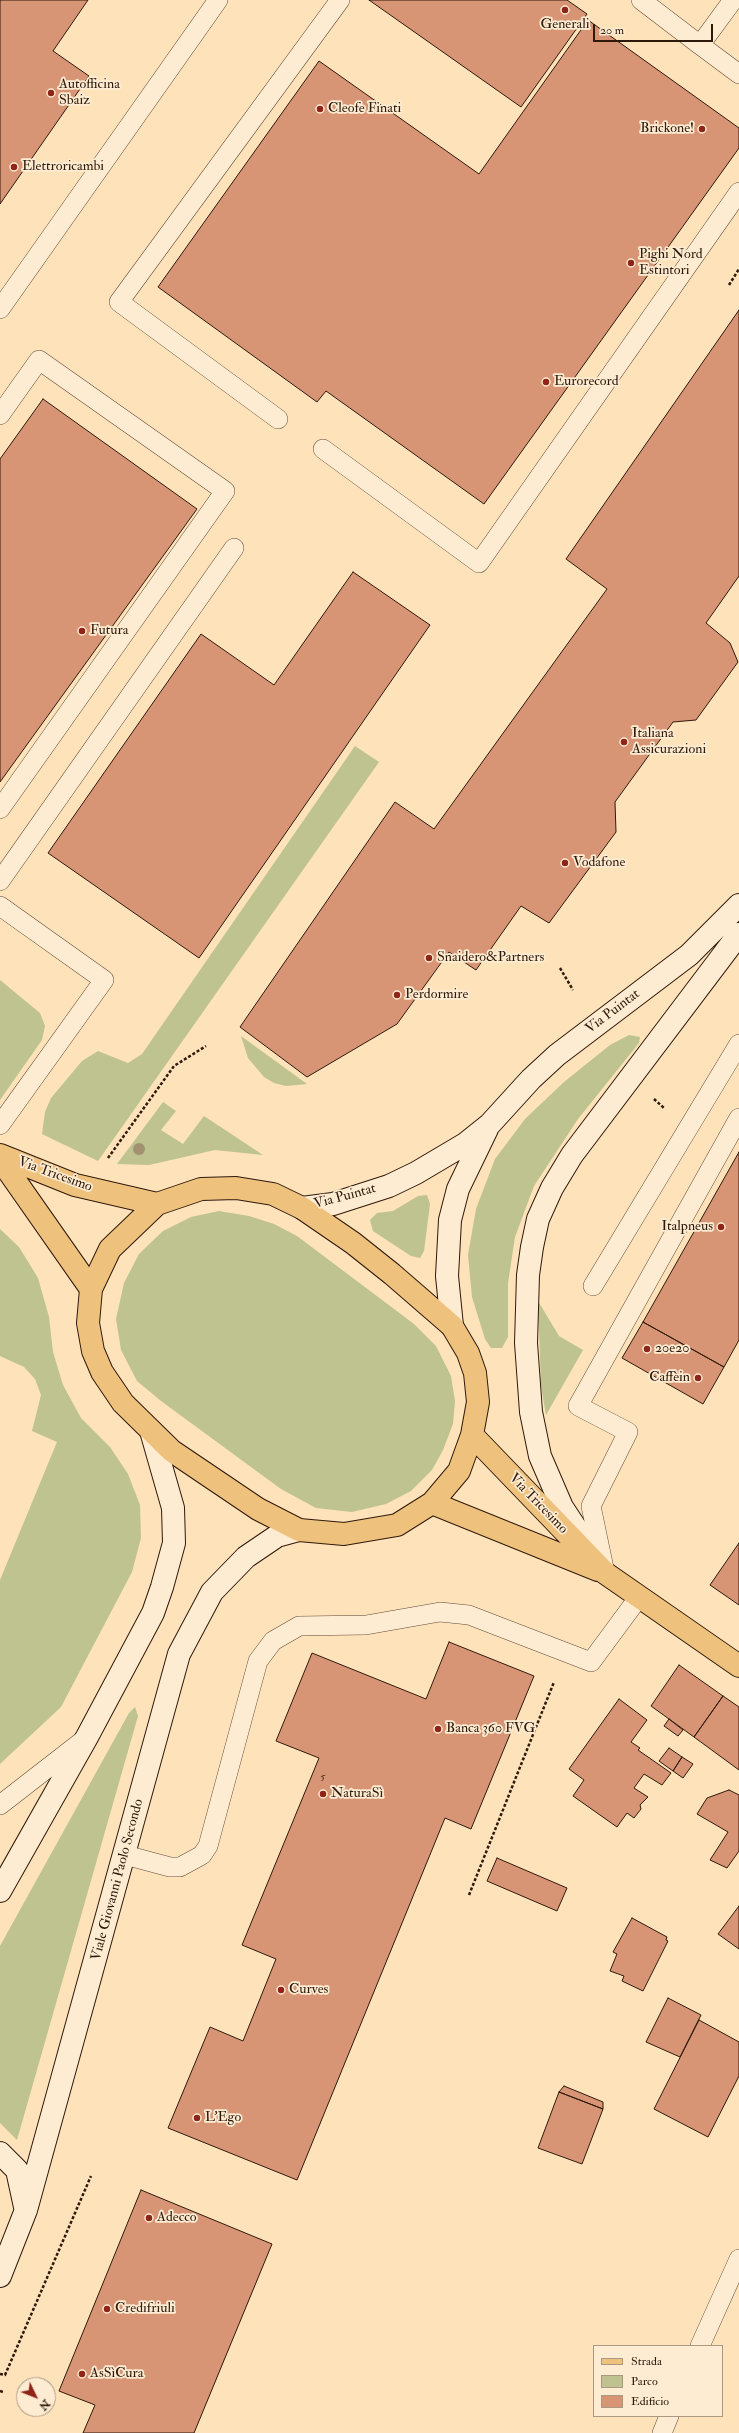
<!DOCTYPE html>
<html>
<head>
<meta charset="utf-8">
<style>
  body { margin:0 }
  #map { position:relative; width:739px; height:2433px; overflow:hidden; background:#fde2ba; font-family:"IM FELL Double Pica",serif }
  canvas { display:block }
  .legend { position:absolute; left:593px; top:2345px; width:130px; height:72px; box-sizing:border-box; background:#feecd2; border:1px solid #ab9882; margin:0; padding:5px 7px; list-style:none; font-size:12px; color:#2f190b }
  .legend li { display:flex; align-items:center; gap:8px; height:20px }
  .legend b { width:20px; border:1px solid #ab9882 }
  .north { position:absolute; left:16px; top:2377px; width:40px; height:40px; box-sizing:border-box; background:#feecd2; border:1px solid #ab9882; border-radius:50%; rotate:133deg; font-size:11px; font-weight:700; line-height:16px; text-align:center; color:#2f190b }
  .north::after { content:''; display:block; margin:auto; width:14px; height:18px; background:#8f2418; clip-path:polygon(50% 0,100% 100%,50% 72%,0 100%) }
  .scale { position:absolute; left:593px; top:24px; width:120px; height:18px; box-sizing:border-box; border:2px solid #2f190b; border-top:0; padding-left:5px; font-size:12px; line-height:14px; white-space:nowrap; color:#2f190b; -webkit-text-stroke:3px #feecd2; paint-order:stroke }
</style>
</head>
<body>
<div id="map">
<canvas width="739" height="2433"></canvas>
<ul class="legend">
<li><b style="height:5px;background:#eec17d"></b>Strada</li>
<li><b style="height:11px;background:#bec390"></b>Parco</li>
<li><b style="height:11px;background:#d89576"></b>Edificio</li>
</ul>
<div class="north">N</div>
<div class="scale">20 m</div>
</div>
<script>
const context = document.querySelector('canvas').getContext('2d');
context.lineJoin = 'round';
function fillPath(path, color) {
  context.fillStyle = color;
  context.fill(path, 'evenodd');
}
function shape(rows) {
  const path = new Path2D();
  for (const r of rows) {
    path.moveTo(r[0], r[1]);
    for (let i = 2; i < r.length; i += 2) path.lineTo(r[i], r[i + 1]);
  }
  return path;
}
function stroke(path, color, width, dash) {
  context.strokeStyle = color;
  context.lineWidth = width;
  context.lineCap = dash ? 'butt' : 'round';
  context.setLineDash(dash || []);
  context.stroke(path);
}
function drawText(font, color, halo, rows, align = 'center') {
  context.font = font + ' "IM FELL Double Pica",serif';
  context.lineWidth = 3.5;
  context.setLineDash([]);
  context.textBaseline = 'middle';
  context.strokeStyle = halo;
  context.fillStyle = color;
  for (const [text, x, y, turn = 0] of rows) {
    context.save();
    context.translate(x, y);
    context.rotate((+turn || 0) * Math.PI / 180);
    context.textAlign = isNaN(turn) ? turn : align;
    if (halo) context.strokeText(text, 0, 0);
    context.fillText(text, 0, 0);
    context.restore();
  }
}
const green = shape([
  [355,746,379,762,98,1161,42,1134,45,1112,51,1098,82,1061,98,1051,128,1063,142,1054],
  [0,980,40,1013,45,1026,42,1040,0,1100],
  [629,1035,640,1037,639,1043,578,1119,534,1186,515,1237,508,1283,508,1337,502,1348,491,1348,485,1339,472,1297,468,1255,476,1209,495,1159,525,1119,564,1082,610,1045],
  [241,1036,307,1084,286,1086,274,1083,264,1077,248,1058],
  [163,1102,176,1111,161,1130,183,1144,204,1116,263,1155,215,1150,149,1165,117,1164],
  [427,1195,430,1204,424,1251,420,1258,411,1256,373,1231,370,1220,377,1213,393,1211,418,1196],
  [219,1211,249,1216,274,1224,297,1236,414,1324,436,1346,451,1376,455,1401,453,1424,443,1450,432,1470,411,1491,386,1504,352,1512,316,1508,281,1489,161,1401,137,1381,121,1350,116,1319,124,1283,139,1254,163,1231,191,1217],
  [0,1229,19,1247,38,1278,49,1317,53,1352,63,1385,81,1418,110,1447,128,1474,140,1505,141,1538,132,1572,61,1707,0,1764,0,1580,57,1442,32,1431,41,1395,35,1379,24,1367,0,1356],
  [538,1301,559,1336,583,1350,546,1415,541,1386],
  [135,1707,138,1716,17,2140,0,2123,0,1946,129,1713]
]);
const building = shape([
  [0,0,88,0,53,51,89,76,0,204,0,0],
  [369,0,567,0,587,14,521,107,369,0],
  [588,20,739,128,739,148,484,504,326,391,317,402,158,287,319,61,479,174,588,20],
  [739,310,739,576,706,623,730,643,738,662,696,720,673,722,615,802,616,832,549,923,521,906,476,970,449,952,397,1024,307,1077,240,1027,395,802,434,829,607,589,566,559,739,310],
  [43,399,197,509,0,782,0,459,43,399],
  [353,572,430,625,199,958,48,853,201,634,274,685,353,572],
  [739,1152,739,1340,724,1367,643,1322,739,1152],
  [643,1322,724,1367,703,1404,622,1358,643,1322],
  [739,1543,739,1605,710,1585,739,1543],
  [449,1642,534,1676,471,1829,445,1818,297,2180,168,2128,210,2027,243,2041,276,1959,242,1945,319,1758,276,1741,312,1653,426,1699,449,1642],
  [679,1665,723,1696,694,1737,651,1706,679,1665],
  [723,1696,739,1707,739,1770,694,1737,723,1696],
  [619,1699,647,1720,631,1742,640,1748,638,1750,671,1773,662,1785,644,1774,634,1788,648,1797,640,1805,641,1809,634,1818,627,1813,617,1827,573,1796,584,1780,569,1769,619,1699],
  [669,1719,683,1730,678,1736,664,1726,669,1719],
  [669,1748,682,1757,673,1771,659,1761,669,1748],
  [682,1757,693,1764,683,1778,673,1771,682,1757],
  [729,1790,739,1795,739,1851,727,1868,710,1860,728,1832,697,1814,707,1798,729,1790],
  [497,1858,567,1888,557,1911,487,1881,497,1858],
  [739,1906,739,1949,718,1934,739,1906],
  [632,1918,667,1937,666,1940,668,1941,643,1991,622,1981,624,1976,610,1971,617,1954,613,1952,632,1918],
  [668,1998,701,2015,680,2057,646,2042,668,1998],
  [699,2020,739,2042,739,2076,708,2137,654,2109,699,2020],
  [564,2086,603,2102,603,2109,559,2092,564,2086],
  [559,2092,603,2109,582,2164,538,2148,559,2092],
  [141,2190,272,2244,194,2433,83,2433,95,2405,59,2391,141,2190]
]);
const path = shape([
  [729,285,739,269],
  [560,968,573,990],
  [654,1099,664,1108],
  [108,1158,174,1066,206,1046],
  [469,1895,554,1682],
  [0,2374,5,2375,91,2176],
  [0,2391,3,2392]
]);
const lane = shape([
  [641,0,700,45],
  [733,0,700,45,739,74],
  [0,309,218,0],
  [0,415,39,360,225,491,0,809],
  [278,419,119,302,340,0],
  [323,449,479,563,739,192],
  [0,881,234,548],
  [0,906,104,980,0,1125],
  [593,1286,739,1044],
  [605,1573,591,1506,628,1432,578,1406,739,1118],
  [0,1805,85,1739],
  [125,1855,170,1867,180,1867,202,1855,208,1846,258,1661,273,1641,299,1626,366,1625,440,1612,469,1615,591,1662,639,1597],
  [700,2346,739,2259],
  [662,2433,669,2416]
]);
const secondary = shape([
  [302,1208,333,1204,389,1186,416,1173,465,1144,490,1124,531,1079,557,1055,689,955,739,905],
  [452,1326,447,1276,450,1220,458,1189,487,1129],
  [589,1548,562,1507,540,1456,531,1412,526,1343,528,1275,532,1247,538,1219,552,1188,572,1155,739,934],
  [0,1891,87,1737,153,1613,162,1587,174,1543,173,1508,151,1431],
  [0,2153,17,2170,25,2207],
  [0,2276,26,2210,179,1654,212,1592,246,1557,277,1536,299,1530]
]);
const primary = shape([
  [0,1155,75,1185,157,1204],
  [0,1159,91,1289],
  [236,1188,273,1194,302,1208,353,1243,392,1274,452,1326,468,1353,475,1373,478,1402,472,1435,459,1471,432,1503,397,1525,344,1534,299,1530,258,1509,172,1451,123,1403,102,1372,93,1351,88,1323,91,1289,110,1249,157,1204,201,1189,236,1188],
  [472,1435,605,1573,739,1666],
  [432,1503,598,1570]
]);
const trees = [
  [139,1149]
];
const markers = [
  [565,10,4,"#8f2418"],
  [51,93,4,"#8f2418"],
  [320,109,4,"#8f2418"],
  [702,129,4,"#8f2418"],
  [14,167,4,"#8f2418"],
  [631,263,4,"#8f2418"],
  [546,382,4,"#8f2418"],
  [82,631,4,"#8f2418"],
  [624,742,4,"#8f2418"],
  [565,863,4,"#8f2418"],
  [429,958,4,"#8f2418"],
  [397,995,4,"#8f2418"],
  [721,1227,4,"#8f2418"],
  [647,1349,4,"#8f2418"],
  [698,1378,4,"#8f2418"],
  [438,1729,4,"#8f2418"],
  [323,1794,4,"#8f2418"],
  [281,1990,4,"#8f2418"],
  [197,2118,4,"#8f2418"],
  [149,2218,4,"#8f2418"],
  [107,2309,4,"#8f2418"],
  [82,2374,4,"#8f2418"]
];
const numberNames = [
  ["5",323,1777]
];
const poiNames = [
  ["Generali",565,25,"center"],
  ["Autofficina",59,85],
  ["Sbaiz",59,101],
  ["Cleofe Finati",328,109],
  ["Brickone!",694,129,"right"],
  ["Elettroricambi",22,167],
  ["Pighi Nord",639,255],
  ["Estintori",639,271],
  ["Eurorecord",554,382],
  ["Futura",90,631],
  ["Italiana",632,734],
  ["Assicurazioni",632,750],
  ["Vodafone",573,863],
  ["Snaidero&Partners",437,958],
  ["Perdormire",405,995],
  ["Italpneus",713,1227,"right"],
  ["20e20",655,1349],
  ["Caffèin",690,1378,"right"],
  ["Banca 360 FVG",446,1729],
  ["NaturaSì",331,1794],
  ["Curves",289,1990],
  ["L'Ego",205,2118],
  ["Adecco",157,2218],
  ["Credifriuli",115,2309],
  ["AsSìCura",90,2374]
];
const streetNames = [
  ["Via Puintat",613,1012,-37],
  ["Via Tricesimo",55,1175,20],
  ["Via Puintat",345,1197,-15],
  ["Via Tricesimo",538,1504,46],
  ["Viale Giovanni Paolo Secondo",118,1880,-75]
];
fillPath(green, '#bec390');
fillPath(building, '#d89576');
stroke(building, '#2f190b', 1);
stroke(lane, '#624b37', 20);
stroke(secondary, '#2f190b', 24);
stroke(primary, '#2f190b', 24);
stroke(path, '#2f190b', 2.5, [3, 2]);
stroke(lane, '#feecd2', 19);
stroke(secondary, '#feecd2', 22);
stroke(primary, '#eec17d', 22);
context.fillStyle = '#a39070';
for (const [x, y] of trees) {
  context.beginPath();
  context.arc(x, y, 6, 0, 2 * Math.PI);
  context.fill();
}
for (const [x, y, r, color] of markers) {
  const dot = new Path2D();
  dot.arc(x, y, r, 0, 2 * Math.PI);
  context.fillStyle = color;
  context.fill(dot);
  stroke(dot, '#feecd2', 1.5);
}
drawText('12px', '#593826', null, numberNames);
drawText('14px', '#2f190b', '#feecd2', poiNames, 'left');
drawText('14px', '#2f190b', '#feecd2', streetNames);
</script>
</body>
</html>
